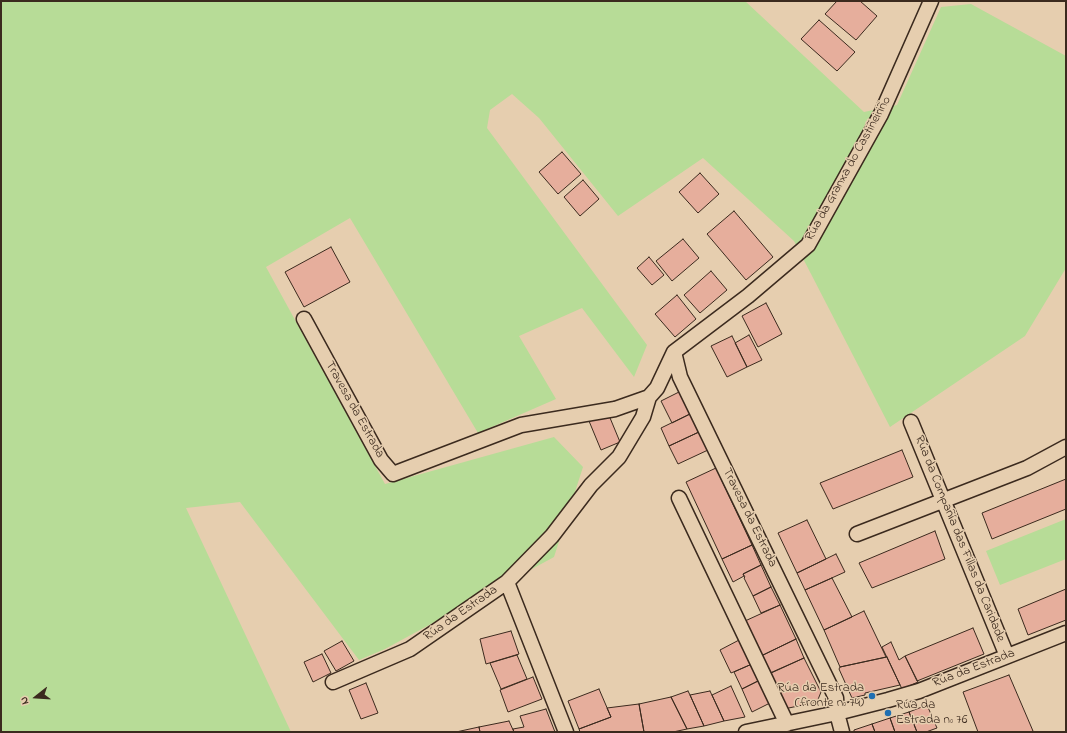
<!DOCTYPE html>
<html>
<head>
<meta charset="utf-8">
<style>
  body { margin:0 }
  #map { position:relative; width:1067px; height:733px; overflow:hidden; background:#e6ceaf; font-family:"Indie Flower",sans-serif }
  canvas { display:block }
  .frame { position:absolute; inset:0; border:2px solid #3b2a1e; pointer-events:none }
  .north { position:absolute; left:16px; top:677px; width:40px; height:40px; -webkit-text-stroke:3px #e6ceaf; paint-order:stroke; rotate:253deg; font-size:11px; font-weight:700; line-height:16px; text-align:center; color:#3b2a1e }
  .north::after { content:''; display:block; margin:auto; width:14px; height:18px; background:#3b2a1e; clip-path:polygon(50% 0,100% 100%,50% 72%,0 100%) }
</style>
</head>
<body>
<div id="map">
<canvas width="1067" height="733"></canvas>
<div class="frame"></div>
<div class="north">N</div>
</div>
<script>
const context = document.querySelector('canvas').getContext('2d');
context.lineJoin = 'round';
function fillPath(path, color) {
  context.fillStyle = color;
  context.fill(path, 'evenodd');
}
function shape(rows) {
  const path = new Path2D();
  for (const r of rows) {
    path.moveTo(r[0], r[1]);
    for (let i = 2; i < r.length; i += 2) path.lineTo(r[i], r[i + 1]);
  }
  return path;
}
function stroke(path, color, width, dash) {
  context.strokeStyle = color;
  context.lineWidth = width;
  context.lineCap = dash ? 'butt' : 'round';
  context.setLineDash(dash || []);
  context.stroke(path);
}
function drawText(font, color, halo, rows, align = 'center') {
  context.font = font + ' "Indie Flower",sans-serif';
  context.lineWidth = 3;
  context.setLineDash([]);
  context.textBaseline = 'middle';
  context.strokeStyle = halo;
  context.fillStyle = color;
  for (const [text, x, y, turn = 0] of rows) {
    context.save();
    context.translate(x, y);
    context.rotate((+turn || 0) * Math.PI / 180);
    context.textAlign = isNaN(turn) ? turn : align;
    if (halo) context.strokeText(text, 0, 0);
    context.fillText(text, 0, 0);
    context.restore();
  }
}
const green = shape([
  [1,1,745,1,864,112,897,105,941,7,971,4,1066,56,1066,268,1025,336,890,427,794,241,703,158,618,216,539,118,512,94,490,110,487,128,647,345,634,377,582,308,519,336,556,399,478,433,350,218,266,267,385,484,554,437,583,467,554,557,385,649,359,660,240,502,186,508,291,732,1,732],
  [1066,519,1066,559,1000,585,986,551]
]);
const building = shape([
  [837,1,860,1,877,16,856,40,825,14,837,1],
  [819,20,855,52,837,71,801,39,819,20],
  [562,152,581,174,558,194,539,172,562,152],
  [700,173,719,194,698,213,679,192,700,173],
  [583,180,599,199,580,216,564,197,583,180],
  [734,211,773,257,746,280,707,234,734,211],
  [683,239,699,258,672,281,656,261,683,239],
  [331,247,350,282,304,307,285,272,331,247],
  [649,257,664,275,652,285,637,268,649,257],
  [711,271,727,290,700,313,684,295,711,271],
  [677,295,696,319,675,337,655,314,677,295],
  [766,303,782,334,758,347,742,316,766,303],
  [749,335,762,360,747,367,735,343,749,335],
  [732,336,747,367,727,377,711,346,732,336],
  [681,391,692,413,672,423,661,401,681,391],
  [608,413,620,442,601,450,589,421,608,413],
  [692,413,701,431,669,446,661,428,692,413],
  [699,432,708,450,678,464,669,446,699,432],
  [902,450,913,477,833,509,820,483,902,450],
  [716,468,752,545,722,559,686,482,716,468],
  [1066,479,1066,509,992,539,982,513,1066,479],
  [807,520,826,559,797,573,778,533,807,520],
  [935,531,945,559,872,588,859,563,935,531],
  [752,545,761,565,743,574,744,576,733,582,722,559,752,545],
  [836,554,845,572,805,590,797,573,836,554],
  [761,565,771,587,753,596,744,578,745,577,743,574,761,565],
  [832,578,852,617,824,630,805,590,832,578],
  [771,587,780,605,761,613,753,596,771,587],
  [1066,589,1066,620,1028,635,1018,609,1066,589],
  [780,605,796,639,761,656,745,621,780,605],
  [864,611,886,657,840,667,824,630,864,611],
  [973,628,984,654,917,681,905,656,973,628],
  [511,631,519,654,486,664,480,639,511,631],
  [741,639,752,664,731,673,720,650,741,639],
  [796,639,804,658,770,673,761,656,796,639],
  [342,641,354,661,336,671,324,651,342,641],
  [891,642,899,660,905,656,918,682,902,689,882,647,891,642],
  [322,654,331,673,313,682,304,662,322,654],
  [517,655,527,679,501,689,490,663,517,655],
  [887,657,900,685,865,693,865,695,852,698,839,669,840,667,887,657],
  [804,658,821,692,817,702,784,709,769,674,804,658],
  [752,664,760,680,742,689,734,672,752,664],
  [1009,675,1033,731,1030,732,978,732,963,692,1009,675],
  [533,677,542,699,508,712,500,690,533,677],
  [760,680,770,703,752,712,742,689,760,680],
  [366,683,378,713,361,719,349,690,366,683],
  [731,686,745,717,724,721,712,695,731,686],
  [599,689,611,717,579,729,568,701,599,689],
  [688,691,690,695,704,726,687,729,671,697,688,691],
  [710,691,724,721,704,726,690,695,710,691],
  [671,697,687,729,673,732,644,732,639,704,671,697],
  [639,704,644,732,580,732,579,729,611,717,607,708,639,704],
  [927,705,937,728,926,732,917,732,909,712,927,705],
  [546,709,555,732,514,732,513,729,524,727,520,716,546,709],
  [909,712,917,732,895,732,890,718,909,712],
  [890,718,895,732,875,732,872,724,890,718],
  [509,721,514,732,480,732,479,727,509,721],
  [872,724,875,732,854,732,854,730,872,724],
  [479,727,480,732,456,732,479,727]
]);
const street = shape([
  [304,319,381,460,393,474,521,425,615,409,649,397],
  [674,352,680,377,836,698,837,713,842,732],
  [911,422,1007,656],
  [679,498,787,724],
  [857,534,1027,468,1066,447],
  [507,582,566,732],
  [333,682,410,649,507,582,552,536,591,485,619,457,643,417,649,397,657,388,674,352,748,296,808,245,881,114,931,1],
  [746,732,837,713,888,700,919,691,1066,633]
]);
const markers = [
  [872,696,4,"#1f6fb2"],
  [888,713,4,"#1f6fb2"]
];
const streetNames = [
  ["Rúa da Granxa do Castiñeiriño",849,169,-61],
  ["Travesa da Estrada",354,410,61],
  ["Travesa da Estrada",749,518,64],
  ["Rúa da Compañía das Fillas da Caridade",959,539,68],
  ["Rúa da Estrada",461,614,-35],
  ["Rúa da Estrada",974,669,-21]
];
const poiNames = [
  ["Rúa da Estrada",864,689],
  ["(fronte nº 74)",864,704],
  ["Rúa da",896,706,"left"],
  ["Estrada nº 76",896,721,"left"]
];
fillPath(green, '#b7dc97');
fillPath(building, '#e6ae9c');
stroke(building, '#3b2a1e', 1);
stroke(street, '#3b2a1e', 17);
stroke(street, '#e6ceaf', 14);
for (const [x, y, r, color] of markers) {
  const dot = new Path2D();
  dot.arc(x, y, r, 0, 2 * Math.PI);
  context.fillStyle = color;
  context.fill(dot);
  stroke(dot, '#e6ceaf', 1.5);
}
drawText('13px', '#3b2a1e', '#e6ceaf', streetNames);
drawText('13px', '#3b2a1e', '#e6ceaf', poiNames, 'right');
</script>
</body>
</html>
